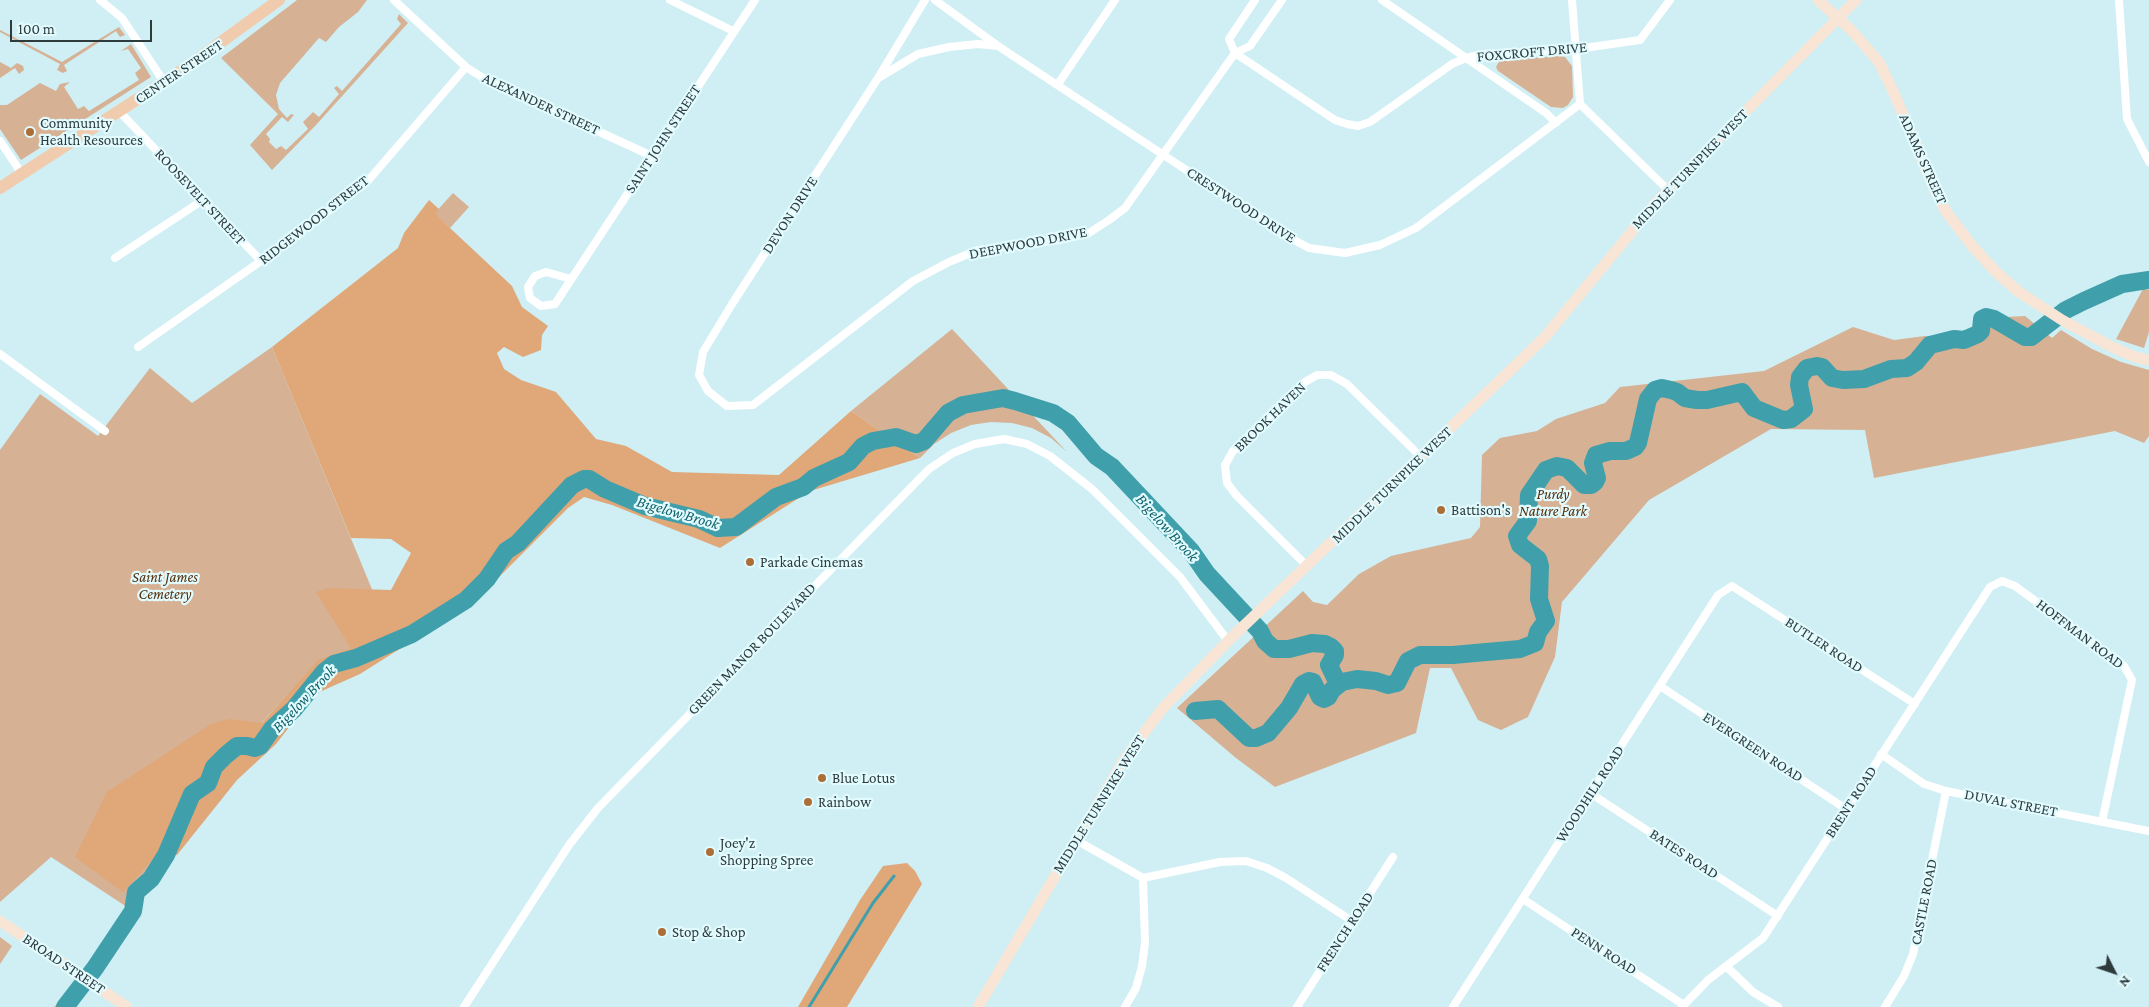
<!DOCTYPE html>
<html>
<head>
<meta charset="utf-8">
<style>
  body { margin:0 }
  #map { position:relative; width:2149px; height:1007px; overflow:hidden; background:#cfeff4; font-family:"Crimson Pro",serif }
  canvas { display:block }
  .north { position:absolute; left:2089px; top:947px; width:50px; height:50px; -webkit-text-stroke:4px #e1fbff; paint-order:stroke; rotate:131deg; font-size:14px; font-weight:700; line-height:20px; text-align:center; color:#2e3b3d }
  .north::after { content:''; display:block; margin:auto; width:18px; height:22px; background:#2e3b3d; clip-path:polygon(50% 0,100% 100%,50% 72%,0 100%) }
  .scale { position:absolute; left:10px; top:20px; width:142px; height:22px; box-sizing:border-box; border:2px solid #2e3b3d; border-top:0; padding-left:6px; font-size:15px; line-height:18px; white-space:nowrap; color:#2e3b3d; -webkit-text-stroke:4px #e1fbff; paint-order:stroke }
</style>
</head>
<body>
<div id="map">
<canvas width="2149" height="1007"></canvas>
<div class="north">N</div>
<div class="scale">100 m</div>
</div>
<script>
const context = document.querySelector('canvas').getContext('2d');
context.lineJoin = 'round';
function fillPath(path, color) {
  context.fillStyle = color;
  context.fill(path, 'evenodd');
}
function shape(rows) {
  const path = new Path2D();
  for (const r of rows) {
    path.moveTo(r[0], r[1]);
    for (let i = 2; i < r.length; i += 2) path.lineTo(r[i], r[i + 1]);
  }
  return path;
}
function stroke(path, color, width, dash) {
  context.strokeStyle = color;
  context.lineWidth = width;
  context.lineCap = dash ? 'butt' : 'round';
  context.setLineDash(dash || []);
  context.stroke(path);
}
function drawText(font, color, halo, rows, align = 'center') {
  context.font = font + ' "Crimson Pro",serif';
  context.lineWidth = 4.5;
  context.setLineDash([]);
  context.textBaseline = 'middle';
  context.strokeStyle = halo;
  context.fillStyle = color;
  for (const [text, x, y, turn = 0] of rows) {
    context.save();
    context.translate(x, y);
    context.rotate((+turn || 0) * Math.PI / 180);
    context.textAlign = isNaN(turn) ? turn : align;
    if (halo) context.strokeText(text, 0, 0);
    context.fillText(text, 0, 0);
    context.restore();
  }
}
const green = shape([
  [297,0,367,0,358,12,339,27,326,42,319,38,280,83,276,95,279,109,287,118,291,114,294,115,288,122,282,117,266,134,270,139,269,142,276,149,281,146,286,150,308,129,303,122,313,112,319,117,339,94,334,88,337,86,342,91,401,24,397,19,399,14,408,23,316,125,272,170,250,145,278,114,221,58],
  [119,27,125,35,120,37,116,31,64,65,67,71,63,73,57,70,60,64,0,32,0,30,62,62],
  [131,44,151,77,21,160,0,129,0,105,7,105,40,83,56,91,60,84,70,82,64,87,78,109,84,106,89,111,139,80,135,73,141,68,128,49,121,51],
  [1559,56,1565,57,1572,66,1573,97,1568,105,1563,108,1551,107,1498,71,1496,67,1500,60],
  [0,62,11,68,17,63,23,66,24,70,19,74,15,68,0,78],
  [453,193,469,207,450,228,434,214],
  [2143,289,2149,290,2149,332,2144,348,2116,339],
  [1976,312,2006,317,2025,316,2052,338,2061,330,2092,349,2121,362,2149,370,2149,436,2144,443,2115,431,1874,478,1865,430,1771,429,1649,500,1562,602,1555,657,1528,717,1501,730,1478,720,1451,668,1430,668,1416,733,1275,787,1236,758,1177,708,1303,591,1313,602,1327,605,1359,574,1391,556,1471,538,1480,527,1482,455,1500,438,1537,431,1556,419,1605,403,1620,387,1764,371,1853,327,1894,340,1925,336,1969,339],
  [952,329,1067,452,1051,438,1032,428,1012,423,991,422,971,425,951,433,934,444,920,458,851,411],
  [272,347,390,633,318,661,248,738,130,909,51,857,0,902,0,450,40,394,98,436,150,368,192,403],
  [0,937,12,946,0,964]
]);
const forest = shape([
  [429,200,439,209,435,214,512,286,522,307,548,326,542,335,541,350,523,357,504,347,497,353,504,369,521,380,556,392,596,439,626,446,672,472,779,475,851,411,920,458,810,491,720,548,612,505,584,497,568,508,474,602,360,674,315,694,276,744,237,780,177,855,161,850,123,892,75,857,107,792,211,724,229,719,262,723,318,660,351,648,316,592,328,588,391,590,411,553,391,539,351,538,272,347,398,248,404,233],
  [907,863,915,871,922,884,847,1007,798,1007,860,900,883,866],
  [64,997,75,1000,78,1003,77,1006,54,1007]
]);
const stream = shape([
  [809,1007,873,903,894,876]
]);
const river = shape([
  [1195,711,1218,709,1249,738,1256,738,1268,733,1289,708,1303,684,1309,681,1313,682,1320,697,1324,699,1328,697,1332,690,1342,682,1357,679,1376,681,1388,685,1397,683,1408,661,1420,655,1453,655,1520,649,1535,643,1538,632,1546,621,1539,599,1540,566,1538,559,1520,545,1517,536,1528,521,1529,495,1546,470,1557,466,1567,468,1584,485,1591,485,1595,482,1597,478,1593,463,1596,455,1610,451,1626,451,1635,447,1638,443,1648,399,1655,390,1662,388,1671,390,1677,392,1685,398,1697,400,1707,400,1742,392,1754,408,1783,420,1791,419,1804,409,1799,385,1800,377,1807,368,1817,366,1822,367,1832,378,1843,380,1864,379,1891,369,1907,368,1916,362,1930,345,1954,339,1964,340,1978,334,1981,331,1982,319,1986,317,1994,319,2025,337,2031,337,2066,310,2084,301,2122,284,2149,280],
  [65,1007,95,968,133,911,136,892,151,879,166,855,192,794,208,783,214,767,226,755,237,746,247,746,255,748,260,746,272,729,294,709,324,672,334,664,356,658,412,634,466,600,487,579,506,551,518,543,572,485,584,479,589,479,605,489,645,506,699,519,718,528,736,527,776,497,803,487,814,478,849,462,863,446,873,441,896,437,916,444,924,441,948,413,963,405,1003,398,1015,401,1053,413,1068,423,1096,456,1112,467,1191,551,1207,574,1260,631,1265,641,1274,649,1289,649,1312,643,1325,644,1331,647,1335,651,1335,655,1329,665,1338,684]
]);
const street = shape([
  [100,0,122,18,164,82],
  [394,0,466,67,488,81,652,156],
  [670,0,733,31],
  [925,0,878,78,732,304,703,352,699,375,708,391,727,406,753,405,913,281,949,262,978,250,1059,240,1089,233,1109,220,1125,208,1235,53,1250,46,1282,0],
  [935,0,998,46,1285,235,1309,248,1345,253,1380,245,1416,228,1580,104],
  [1382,0,1546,113,1556,123],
  [1572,0,1580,104,1668,190],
  [2119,0,2127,119,2149,162],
  [1235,53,1335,120,1347,124,1358,126,1370,122,1452,64,1466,58,1483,54,1577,49,1640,40,1670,0],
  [1235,53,1229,39,1255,0],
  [880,77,918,54,949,47,978,44,998,46],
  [1058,84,1115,0],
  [119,111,261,261],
  [0,141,22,174],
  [115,258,203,200],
  [571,279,546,272,535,276,528,287,530,298,541,306,555,304,755,0],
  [138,347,261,261,366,183,466,67],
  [0,354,105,431],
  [1307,566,1237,496,1227,483,1225,465,1233,451,1305,382,1317,375,1331,375,1347,384,1421,457],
  [1660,686,1846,809],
  [1881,754,1924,784,1946,791,2149,831],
  [1590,793,1778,916],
  [1076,840,1143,878,1220,862,1246,861,1267,868,1286,878,1352,921],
  [1523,899,1684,1005],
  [1727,967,1753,992,1778,1007],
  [464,1007,569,845,598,808,929,469,953,453,975,444,1004,439,1027,444,1050,456,1092,489,1180,577,1228,641],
  [1125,1007,1136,988,1142,966,1145,943,1143,878],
  [1297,1007,1393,857],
  [1453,1007,1718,595,1732,586,1915,704],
  [1682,1007,1708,980,1763,938,1990,587,2002,581,2015,586,2124,666,2132,680,2102,822],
  [1885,1007,1904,976,1913,954,1946,791]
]);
const secondary = shape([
  [1818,0,1851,30,1879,62,1893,91,1935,191,1947,213,1973,247,1997,273,2019,292,2062,320,2112,347,2135,357,2149,360],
  [0,921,127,1007],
  [978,1007,1123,761,1162,709,1228,641,1544,338,1657,201,1856,0]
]);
const primary = shape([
  [0,188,184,69,279,0]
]);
const markers = [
  [30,132,5,"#ad6d36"],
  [1441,510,5,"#ad6d36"],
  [750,562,5,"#ad6d36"],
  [822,778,5,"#ad6d36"],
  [808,802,5,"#ad6d36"],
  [710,852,5,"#ad6d36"],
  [662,932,5,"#ad6d36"]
];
const streetNames = [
  ["FOXCROFT DRIVE",1532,52,-5],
  ["CENTER STREET",179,72,-34],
  ["ALEXANDER STREET",541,104,25],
  ["SAINT JOHN STREET",663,139,-57],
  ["ADAMS STREET",1923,159,66],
  ["MIDDLE TURNPIKE WEST",1690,169,-46],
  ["ROOSEVELT STREET",200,197,47],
  ["CRESTWOOD DRIVE",1241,205,33],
  ["DEVON DRIVE",790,215,-57],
  ["RIDGEWOOD STREET",314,220,-38],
  ["DEEPWOOD DRIVE",1028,243,-11],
  ["BROOK HAVEN",1270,417,-44],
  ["MIDDLE TURNPIKE WEST",1392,485,-44],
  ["HOFFMAN ROAD",2080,634,37],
  ["BUTLER ROAD",1824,645,33],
  ["GREEN MANOR BOULEVARD",752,649,-46],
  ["EVERGREEN ROAD",1753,747,33],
  ["WOODHILL ROAD",1590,794,-57],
  ["BRENT ROAD",1851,802,-57],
  ["DUVAL STREET",2011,803,11],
  ["MIDDLE TURNPIKE WEST",1099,804,-58],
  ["BATES ROAD",1684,854,33],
  ["CASTLE ROAD",1924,902,-79],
  ["FRENCH ROAD",1345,932,-57],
  ["PENN ROAD",1604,951,33],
  ["BROAD STREET",64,964,34]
];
const poiNames = [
  ["Community",40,123],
  ["Health Resources",40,140],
  ["Battison's",1451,510],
  ["Parkade Cinemas",760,562],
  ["Blue Lotus",832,778],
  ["Rainbow",818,802],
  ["Joey'z",720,843],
  ["Shopping Spree",720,860],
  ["Stop & Shop",672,932]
];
const parkNames = [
  ["Purdy",1553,494],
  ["Nature Park",1553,511],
  ["Saint James",165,577],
  ["Cemetery",165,594]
];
const waterNames = [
  ["Bigelow Brook",678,513,16],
  ["Bigelow Brook",1167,528,48],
  ["Bigelow Brook",304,699,-47]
];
fillPath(green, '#d6b194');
fillPath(forest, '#e0a779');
stroke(stream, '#3fa0ab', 3);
stroke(river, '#3fa0ab', 18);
stroke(street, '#fff', 8);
stroke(secondary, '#f8e5d6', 11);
stroke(primary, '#f1cbad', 12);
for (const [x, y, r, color] of markers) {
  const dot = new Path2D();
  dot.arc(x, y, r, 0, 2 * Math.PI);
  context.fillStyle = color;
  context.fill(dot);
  stroke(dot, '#e1fbff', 2);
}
drawText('15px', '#2e3b3d', '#e1fbff', streetNames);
drawText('15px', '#2e3b3d', '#e1fbff', poiNames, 'left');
drawText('italic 15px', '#55300c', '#e1fbff', parkNames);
drawText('italic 16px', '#0f6068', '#e1fbff', waterNames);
</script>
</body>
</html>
